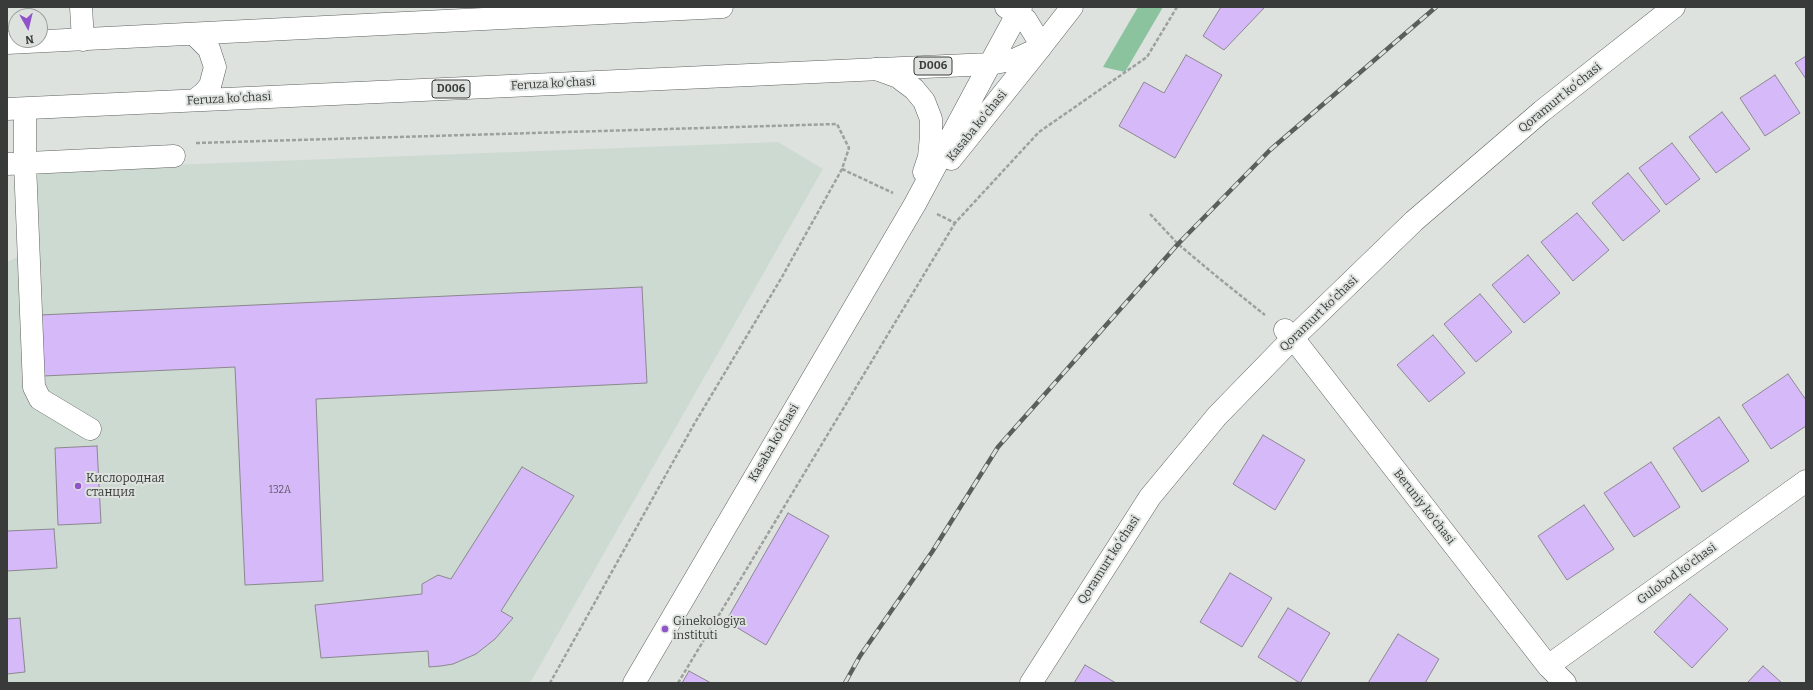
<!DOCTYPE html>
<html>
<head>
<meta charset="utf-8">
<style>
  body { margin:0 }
  #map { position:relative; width:1813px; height:690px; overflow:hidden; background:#dde2df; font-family:Bitter,serif }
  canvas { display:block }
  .frame { position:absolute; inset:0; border:8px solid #383b39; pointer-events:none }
  .north { position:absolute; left:8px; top:8px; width:40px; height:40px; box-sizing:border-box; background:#dde2df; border:1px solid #9b9f9d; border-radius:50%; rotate:172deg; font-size:11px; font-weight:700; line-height:16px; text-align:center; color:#383b39 }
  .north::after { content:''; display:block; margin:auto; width:14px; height:18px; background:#9153c9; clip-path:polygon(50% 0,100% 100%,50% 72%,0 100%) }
</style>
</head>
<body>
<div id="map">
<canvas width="1813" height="690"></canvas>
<div class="frame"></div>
<div class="north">N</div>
</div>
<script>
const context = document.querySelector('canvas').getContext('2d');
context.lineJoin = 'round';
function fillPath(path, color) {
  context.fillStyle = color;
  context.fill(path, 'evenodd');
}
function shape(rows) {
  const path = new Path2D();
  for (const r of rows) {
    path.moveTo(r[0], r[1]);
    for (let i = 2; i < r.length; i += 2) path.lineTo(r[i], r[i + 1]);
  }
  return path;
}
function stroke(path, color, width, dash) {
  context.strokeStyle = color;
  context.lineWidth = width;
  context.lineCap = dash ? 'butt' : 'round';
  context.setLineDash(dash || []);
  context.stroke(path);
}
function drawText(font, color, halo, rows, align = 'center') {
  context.font = font + ' Bitter,serif';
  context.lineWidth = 4;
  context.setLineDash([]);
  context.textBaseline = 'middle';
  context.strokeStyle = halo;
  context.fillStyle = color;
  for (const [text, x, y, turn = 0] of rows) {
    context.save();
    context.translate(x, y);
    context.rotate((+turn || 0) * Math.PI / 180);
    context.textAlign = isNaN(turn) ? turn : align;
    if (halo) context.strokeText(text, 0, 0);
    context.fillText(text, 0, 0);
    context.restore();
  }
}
const built = shape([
  [778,142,823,169,530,683,7,683,7,262,40,246,37,170]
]);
const green = shape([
  [1138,7,1163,7,1125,72,1103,67]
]);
const building = shape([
  [1221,7,1265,7,1224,50,1203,36,1221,7],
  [1186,55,1222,75,1175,158,1119,126,1144,82,1164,93,1186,55],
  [1806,56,1806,79,1795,63,1806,56],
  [1775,75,1800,113,1765,136,1740,98,1775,75],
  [1722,112,1750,149,1716,173,1689,137,1722,112],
  [1672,143,1700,179,1666,205,1639,168,1672,143],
  [1628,173,1660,211,1623,241,1592,203,1628,173],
  [1577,213,1609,250,1573,281,1541,242,1577,213],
  [1528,255,1560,293,1524,323,1492,285,1528,255],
  [642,287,647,383,316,399,323,581,245,585,235,367,43,376,40,315,642,287],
  [1480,294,1512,332,1476,362,1444,324,1480,294],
  [1433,335,1465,373,1429,402,1397,365,1433,335],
  [1788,374,1806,400,1806,426,1771,449,1742,405,1788,374],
  [1719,417,1749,461,1702,492,1673,448,1719,417],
  [1263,435,1305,460,1275,510,1233,484,1263,435],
  [97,446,101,523,58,525,55,448,97,446],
  [1651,462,1680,507,1634,537,1604,493,1651,462],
  [522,467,574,496,501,611,513,618,495,639,476,654,453,664,441,666,429,667,428,651,321,658,315,605,422,594,422,584,438,575,451,579,522,467],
  [1584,505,1614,549,1567,580,1538,536,1584,505],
  [788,513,829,536,766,645,726,621,788,513],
  [54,529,57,568,7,571,7,531,54,529],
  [1230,573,1272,598,1242,647,1200,622,1230,573],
  [1690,594,1728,629,1692,668,1654,632,1690,594],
  [1288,608,1330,633,1300,683,1258,657,1288,608],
  [20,618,25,672,7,674,7,619,20,618],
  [1398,634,1439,659,1425,683,1368,683,1398,634],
  [1085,665,1116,683,1074,683,1085,665],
  [1763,666,1782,683,1747,683,1763,666],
  [689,671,711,683,682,683,689,671]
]);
const path = shape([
  [196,143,837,124,849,148,842,169,782,277,693,426,550,683],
  [842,169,893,193],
  [937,214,955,223,1039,132,1147,57,1177,7],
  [1150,214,1178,244,1215,275,1265,315],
  [678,683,955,223]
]);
const minor = shape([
  [81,7,83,40],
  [876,69,898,77,914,89,924,101,931,119,931,136,929,157,924,172],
  [25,109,25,163,34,387,40,399,90,429],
  [951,159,1040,48],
  [7,164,174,156],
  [1285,330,1293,338,1548,666,1565,683],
  [1548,666,1806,481],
  [634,683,915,204,990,64]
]);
const major = shape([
  [1006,7,1026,20,1037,38,1040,48],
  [194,34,209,49,215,67,210,86,204,93,195,100],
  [7,43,722,7],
  [990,64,1021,7],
  [7,109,990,64,1016,59,1040,48,1072,7],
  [1031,683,1150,497,1217,416,1293,338,1414,221,1542,111,1674,7]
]);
const rail = shape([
  [845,683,860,656,932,552,998,447,1178,244,1270,150,1436,7]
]);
const markers = [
  [78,486,4,"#9153c9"],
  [665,629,4,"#9153c9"]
];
const numberNames = [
  ["132A",280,490]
];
const shields = [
  [933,66,38],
  [451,89,38]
];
const shieldNames = [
  ["D006",933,66],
  ["D006",451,89]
];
const streetNames = [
  ["Feruza ko'chasi",553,84,-3],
  ["Qoramurt koʻchasi",1560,98,-39],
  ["Feruza ko'chasi",229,99,-3],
  ["Kasaba ko'chasi",977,126,-51],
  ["Qoramurt koʻchasi",1319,314,-44],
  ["Kasaba ko'chasi",774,443,-60],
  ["Beruniy ko'chasi",1424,507,52],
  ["Qoramurt koʻchasi",1109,560,-57],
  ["Gulobod ko'chasi",1677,574,-36]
];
const poiNames = [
  ["Кислородная",86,479],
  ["станция",86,493],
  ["Ginekologiya",673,622],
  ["instituti",673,636]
];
fillPath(built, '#cddad1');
fillPath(green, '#8bc39f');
fillPath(building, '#d6b9f8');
stroke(building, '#8b888e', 1);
stroke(minor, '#5e625f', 23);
stroke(major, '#5e625f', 23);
stroke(path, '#9da19e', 2.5, [4, 2]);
stroke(minor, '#fff', 22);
stroke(major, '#fff', 22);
stroke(rail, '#5a5e5c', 4.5);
stroke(rail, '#dde2df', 3, [9]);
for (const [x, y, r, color] of markers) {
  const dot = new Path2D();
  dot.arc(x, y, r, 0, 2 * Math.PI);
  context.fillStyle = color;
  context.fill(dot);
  stroke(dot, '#dde2df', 1.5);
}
drawText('10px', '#605a69', null, numberNames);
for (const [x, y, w] of shields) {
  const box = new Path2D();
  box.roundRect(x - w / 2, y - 9, w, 18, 3);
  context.fillStyle = '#dde2df';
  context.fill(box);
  stroke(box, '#383b39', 1);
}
drawText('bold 11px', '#383b39', null, shieldNames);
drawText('12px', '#383b39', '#dde2df', streetNames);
drawText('12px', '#383b39', '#dde2df', poiNames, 'left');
</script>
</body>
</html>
